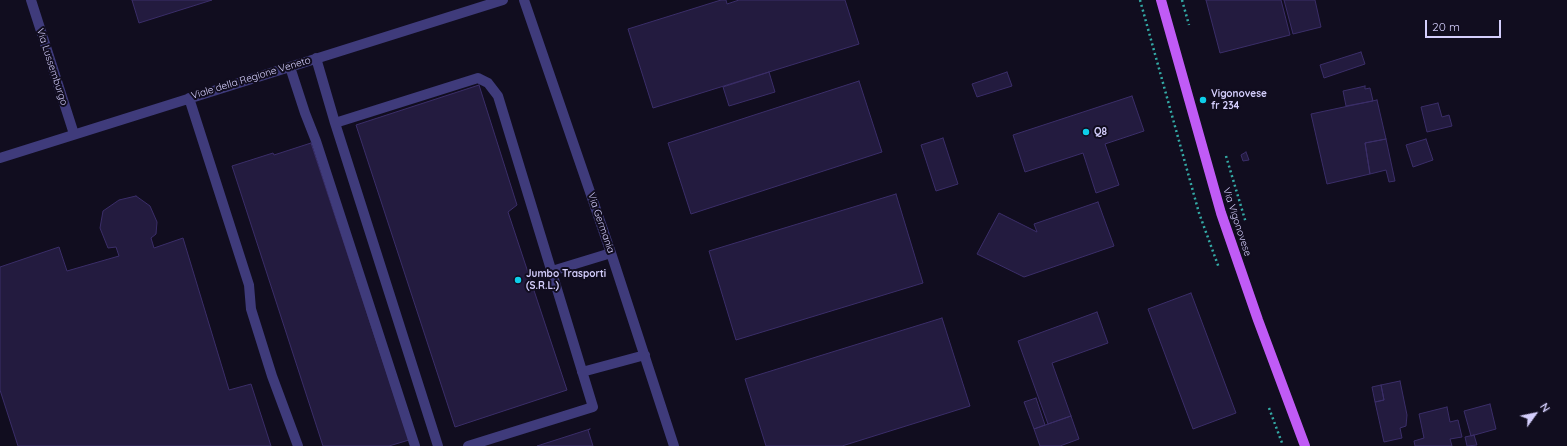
<!DOCTYPE html>
<html>
<head>
<meta charset="utf-8">
<style>
  body { margin:0 }
  #map { position:relative; width:1567px; height:446px; overflow:hidden; background:#110d1f; font-family:Quicksand,sans-serif }
  canvas { display:block }
  .north { position:absolute; left:1515px; top:394px; width:40px; height:40px; -webkit-text-stroke:3px #110d1f; paint-order:stroke; rotate:57deg; font-size:11px; font-weight:700; line-height:16px; text-align:center; color:#d4cefc }
  .north::after { content:''; display:block; margin:auto; width:14px; height:18px; background:#d4cefc; clip-path:polygon(50% 0,100% 100%,50% 72%,0 100%) }
  .scale { position:absolute; left:1425px; top:20px; width:76px; height:18px; box-sizing:border-box; border:2px solid #d4cefc; border-top:0; padding-left:5px; font-size:12px; line-height:14px; white-space:nowrap; color:#d4cefc; -webkit-text-stroke:3px #110d1f; paint-order:stroke }
</style>
</head>
<body>
<div id="map">
<canvas width="1567" height="446"></canvas>
<div class="north">N</div>
<div class="scale">20 m</div>
</div>
<script>
const context = document.querySelector('canvas').getContext('2d');
context.lineJoin = 'round';
function fillPath(path, color) {
  context.fillStyle = color;
  context.fill(path, 'evenodd');
}
function shape(rows) {
  const path = new Path2D();
  for (const r of rows) {
    path.moveTo(r[0], r[1]);
    for (let i = 2; i < r.length; i += 2) path.lineTo(r[i], r[i + 1]);
  }
  return path;
}
function stroke(path, color, width, dash) {
  context.strokeStyle = color;
  context.lineWidth = width;
  context.lineCap = dash ? 'butt' : 'round';
  context.setLineDash(dash || []);
  context.stroke(path);
}
function drawText(font, color, halo, rows, align = 'center') {
  context.font = font + ' Quicksand,sans-serif';
  context.lineWidth = 4;
  context.setLineDash([]);
  context.textBaseline = 'middle';
  context.strokeStyle = halo;
  context.fillStyle = color;
  for (const [text, x, y, turn = 0] of rows) {
    context.save();
    context.translate(x, y);
    context.rotate((+turn || 0) * Math.PI / 180);
    context.textAlign = isNaN(turn) ? turn : align;
    if (halo) context.strokeText(text, 0, 0);
    context.fillText(text, 0, 0);
    context.restore();
  }
}
const building = shape([
  [132,0,212,0,139,23,132,0],
  [721,0,726,0,727,4,739,0,845,0,859,44,653,108,628,29,721,0],
  [1206,0,1281,0,1290,35,1220,53,1206,0],
  [1284,0,1315,0,1321,27,1293,34,1284,0],
  [1361,52,1365,64,1324,78,1320,65,1361,52],
  [769,72,775,92,729,106,723,87,769,72],
  [1007,72,1012,86,977,97,972,84,1007,72],
  [859,81,882,152,691,214,668,143,859,81],
  [479,85,517,205,508,212,567,390,455,427,356,125,479,85],
  [1365,86,1365,89,1370,88,1373,101,1346,106,1343,91,1365,86],
  [1132,96,1144,131,1105,144,1119,185,1096,193,1083,153,1025,172,1013,135,1132,96],
  [1377,100,1386,139,1365,143,1370,174,1327,184,1311,114,1377,100],
  [1438,103,1442,117,1449,115,1452,126,1427,132,1421,107,1438,103],
  [943,138,958,184,936,191,921,145,943,138],
  [1386,139,1395,181,1389,182,1386,170,1370,174,1365,143,1386,139],
  [1426,139,1433,160,1413,167,1406,145,1426,139],
  [311,143,409,440,389,446,323,446,232,166,273,153,274,155,311,143],
  [1246,152,1249,160,1243,161,1241,155,1246,152],
  [896,194,923,283,736,340,709,251,896,194],
  [136,196,150,206,157,222,156,234,151,238,154,248,183,238,229,390,251,384,271,446,18,446,0,390,0,267,59,247,67,271,119,256,116,247,108,248,100,228,103,211,119,200,136,196],
  [1098,202,1114,246,1024,277,977,254,999,213,1037,232,1034,224,1098,202],
  [1191,293,1236,413,1193,429,1148,309,1191,293],
  [1097,312,1108,343,1052,363,1071,416,1048,424,1018,341,1097,312],
  [942,318,970,406,842,446,766,446,745,379,942,318],
  [1400,381,1407,415,1406,426,1400,428,1402,438,1384,442,1375,402,1384,400,1381,385,1400,381],
  [1381,385,1384,400,1375,402,1372,387,1381,385],
  [1036,398,1045,425,1034,429,1024,402,1036,398],
  [1490,404,1496,429,1471,436,1464,411,1490,404],
  [1447,407,1450,422,1458,420,1462,437,1450,439,1452,446,1415,446,1414,441,1424,438,1419,414,1447,407],
  [1071,416,1079,439,1060,446,1040,446,1034,429,1071,416],
  [590,429,588,430,593,446,537,446,590,429],
  [1474,435,1477,445,1467,446,1465,437,1474,435]
]);
const path = shape([
  [1140,0,1199,213,1219,268],
  [1182,0,1189,25],
  [1226,156,1246,223],
  [1269,408,1282,443]
]);
const minor = shape([
  [31,0,74,134],
  [524,0,611,253,674,446],
  [316,58,335,123],
  [290,67,305,113,316,141,415,446],
  [189,98,249,285,251,309,272,376,298,446],
  [0,158,503,0],
  [552,271,611,253],
  [582,372,645,355],
  [438,446,335,123,478,78,488,83,498,96,593,407,468,446]
]);
const major = shape([
  [1161,0,1221,213,1258,320,1305,446]
]);
const markers = [
  [1203,100,4,"#0dcee9"],
  [1086,132,4,"#0dcee9"],
  [518,280,4,"#0dcee9"]
];
const streetNames = [
  ["Via Lussemburgo",52,67,72],
  ["Viale della Regione Veneto",251,78,-17],
  ["Via Vigonovese",1237,222,72],
  ["Via Germania",601,223,71]
];
const poiNames = [
  ["Vigonovese",1211,94],
  ["fr 234",1211,106],
  ["Q8",1094,132],
  ["Jumbo Trasporti",526,274],
  ["(S.R.L.)",526,286]
];
fillPath(building, '#231b3f');
stroke(building, '#3b2e69', 1);
stroke(path, '#34aaa6', 2.5, [2, 3]);
stroke(minor, '#3f3b7b', 10);
stroke(major, '#c05bf6', 10);
for (const [x, y, r, color] of markers) {
  const dot = new Path2D();
  dot.arc(x, y, r, 0, 2 * Math.PI);
  context.fillStyle = color;
  context.fill(dot);
  stroke(dot, '#110d1f', 1.5);
}
drawText('10px', '#d4cefc', '#110d1f', streetNames);
drawText('bold 10px', '#d4cefc', '#110d1f', poiNames, 'left');
</script>
</body>
</html>
